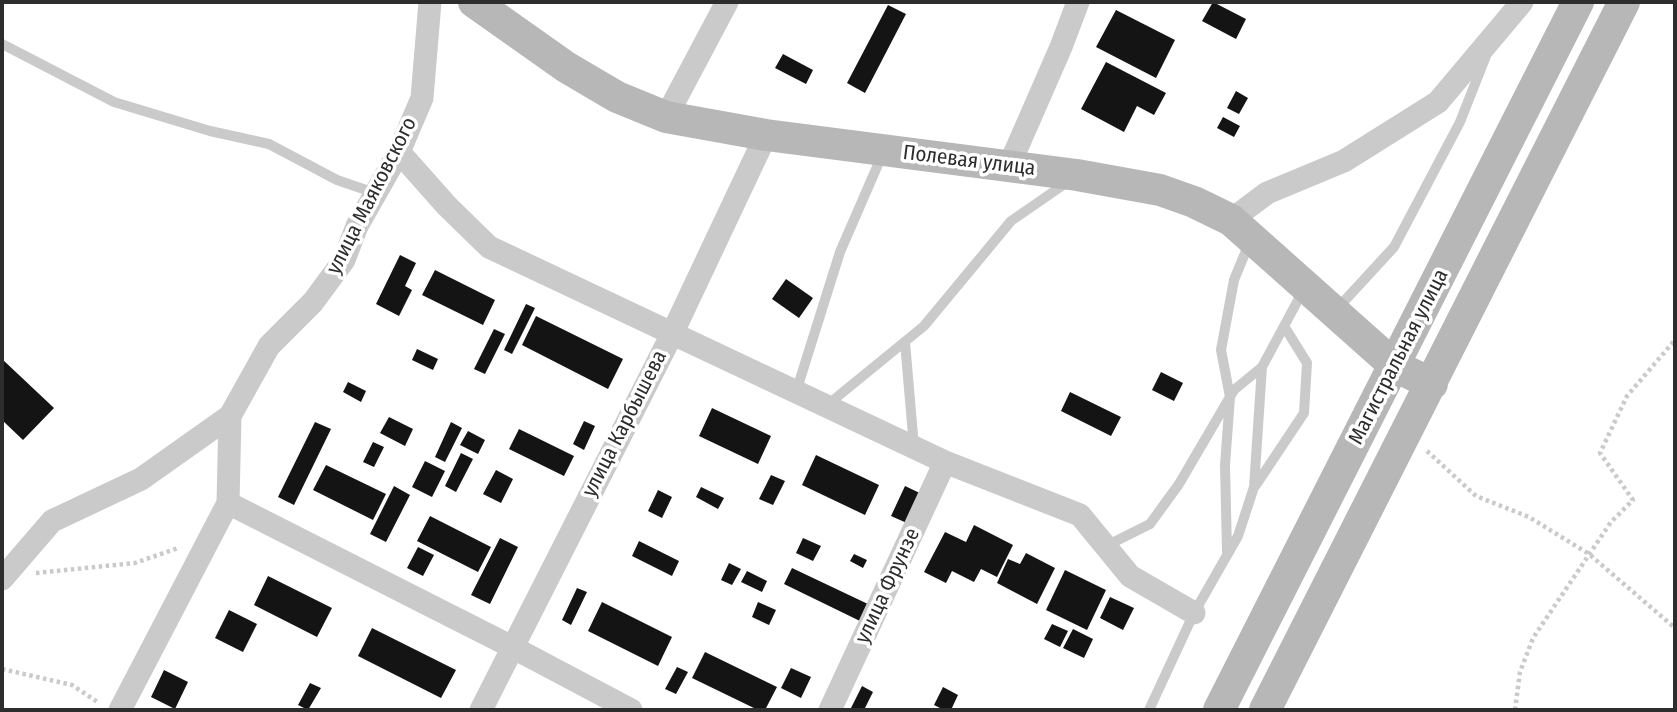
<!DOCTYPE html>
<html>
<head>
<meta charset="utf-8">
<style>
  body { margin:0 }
  #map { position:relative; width:1677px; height:712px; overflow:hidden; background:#fff; font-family:"Fira Sans Condensed",sans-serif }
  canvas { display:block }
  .frame { position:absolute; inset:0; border:4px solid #2d2d2d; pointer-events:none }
</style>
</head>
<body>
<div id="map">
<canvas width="1677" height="712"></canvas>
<div class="frame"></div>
</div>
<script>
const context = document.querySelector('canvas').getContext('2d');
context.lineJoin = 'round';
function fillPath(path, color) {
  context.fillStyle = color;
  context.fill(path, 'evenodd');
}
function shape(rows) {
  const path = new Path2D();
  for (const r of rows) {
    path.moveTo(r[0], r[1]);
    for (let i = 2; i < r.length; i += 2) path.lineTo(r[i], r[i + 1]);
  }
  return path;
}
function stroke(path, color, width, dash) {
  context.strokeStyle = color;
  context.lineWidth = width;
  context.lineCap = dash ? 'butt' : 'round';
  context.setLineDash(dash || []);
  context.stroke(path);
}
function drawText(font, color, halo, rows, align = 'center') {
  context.font = font + ' "Fira Sans Condensed",sans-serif';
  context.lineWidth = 7;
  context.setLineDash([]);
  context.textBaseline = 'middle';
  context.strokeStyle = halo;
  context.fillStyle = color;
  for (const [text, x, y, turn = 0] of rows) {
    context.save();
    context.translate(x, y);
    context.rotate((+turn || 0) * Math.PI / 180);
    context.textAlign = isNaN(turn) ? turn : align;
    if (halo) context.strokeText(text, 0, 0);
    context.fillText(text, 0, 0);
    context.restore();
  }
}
const building = shape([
  [1213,2,1246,19,1236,39,1202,21],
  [888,5,906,14,865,93,847,83],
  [1116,10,1175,40,1156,78,1096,47],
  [783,54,813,70,806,84,775,68],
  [1106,62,1166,93,1154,115,1137,106,1124,132,1081,109],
  [1236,91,1248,98,1239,114,1227,108],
  [1223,117,1240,126,1234,137,1217,128],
  [400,255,416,263,405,286,412,290,399,316,376,304],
  [435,270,495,300,483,325,422,295],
  [786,279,813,298,799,318,772,299],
  [526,304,535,308,512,354,504,350],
  [536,316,623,359,608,389,522,345],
  [494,329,505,334,485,374,474,369],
  [417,349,438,359,433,370,412,360],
  [2,359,54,408,23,440,2,420],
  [1161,372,1183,383,1174,401,1152,390],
  [348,382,366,391,361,402,343,392],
  [1070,392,1121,417,1111,436,1061,411],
  [712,408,771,436,758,464,699,436],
  [389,417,413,429,405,446,380,433],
  [584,421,595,426,584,450,573,444],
  [315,422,331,429,294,505,278,497],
  [451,422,462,428,445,462,435,457],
  [519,429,574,456,564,476,509,449],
  [468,431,485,440,478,454,460,445],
  [373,442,384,447,374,467,363,462],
  [461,453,473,459,456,492,445,486],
  [816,455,879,485,865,515,802,485],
  [425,461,445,471,432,497,412,487],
  [326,465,386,494,373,520,313,490],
  [496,470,513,479,501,503,483,494],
  [771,475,785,481,773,505,759,499],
  [394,486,410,495,386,542,370,534],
  [905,486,924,495,909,524,891,516],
  [701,487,724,498,718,509,696,497],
  [658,490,672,497,662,518,648,511],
  [430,516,491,547,478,572,417,541],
  [974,525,1013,545,997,577,981,569,974,582,952,571,946,583,924,572,945,532,966,542],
  [500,538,518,547,490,604,471,595],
  [803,538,821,546,813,561,796,553],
  [639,541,679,561,672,576,632,556],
  [418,547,434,555,423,576,407,568],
  [1026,553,1055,568,1037,604,997,583,1008,559,1020,564],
  [854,554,867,560,863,568,850,561],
  [729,563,741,569,732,585,721,580],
  [792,568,870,605,862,622,784,584],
  [1065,570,1106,590,1087,630,1046,610],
  [747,571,767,581,762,592,741,582],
  [268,576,332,608,317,637,254,605],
  [577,588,587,592,571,625,562,620],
  [1110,597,1134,608,1123,630,1100,618],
  [602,602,672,637,658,666,588,631],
  [758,602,776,610,769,625,752,617],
  [229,610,257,624,243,652,215,638],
  [1052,624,1068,631,1060,647,1044,639],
  [372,628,456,670,441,698,358,656],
  [1073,629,1093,639,1084,658,1063,648],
  [705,652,777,687,765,710,758,710,692,678],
  [677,667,688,672,676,694,665,689],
  [791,668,811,677,801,698,781,688],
  [164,670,188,682,175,709,151,697],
  [310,683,321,688,308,710,298,705],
  [862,686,873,692,864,710,850,710],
  [943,687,958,695,951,710,944,710,934,705]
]);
const path = shape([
  [1427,451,1476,496,1529,517,1589,554,1675,628],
  [36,573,135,563,178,548],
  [2,669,72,685,99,703],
  [1515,710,1520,672,1533,638,1611,522,1633,500,1600,453,1627,396,1675,340]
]);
const lane = shape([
  [2,44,114,102,210,131,269,144,337,180,375,193],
  [1336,310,1394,247,1460,122,1486,56],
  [905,342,914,447],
  [796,392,840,252,883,153],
  [826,406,924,326,1011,221,1069,181],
  [1256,485,1304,413,1307,363,1284,326],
  [1106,546,1150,524,1179,484,1234,390,1262,367],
  [1227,552,1225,465,1230,397,1221,350,1234,280,1250,241],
  [1149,710,1194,613,1238,536,1254,487,1262,367,1304,289]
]);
const street = shape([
  [666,117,727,2],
  [399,152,447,206,489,247,945,462,1080,515,1130,576,1194,613],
  [1009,166,1061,47,1078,2],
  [1231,220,1267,193,1344,161,1438,102,1522,2],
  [228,503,512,647,631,710],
  [2,579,52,521,141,479,230,416],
  [120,710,228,503,230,416,269,346,313,302,344,260,357,226,399,152,422,98,430,2],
  [481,710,672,334,766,135],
  [830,710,945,462]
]);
const secondary = shape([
  [474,2,566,67,617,97,666,117,766,135,1077,175,1160,190,1194,202,1231,220,1395,366,1432,384],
  [1219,710,1578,2],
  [1265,710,1624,2]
]);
const streetNames = [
  ["Полевая улица",969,161,7],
  ["улица Маяковского",372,196,-63],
  ["Магистральная улица",1399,357,-63],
  ["улица Карбышева",625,424,-63],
  ["улица Фрунзе",888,586,-65]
];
fillPath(building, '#141414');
stroke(path, '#cacaca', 4.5, [3.5, 3.5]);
stroke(lane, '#cacaca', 10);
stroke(street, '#cacaca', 23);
stroke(secondary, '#b7b7b7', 32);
drawText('21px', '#2d2d2d', '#fff', streetNames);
</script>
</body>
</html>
